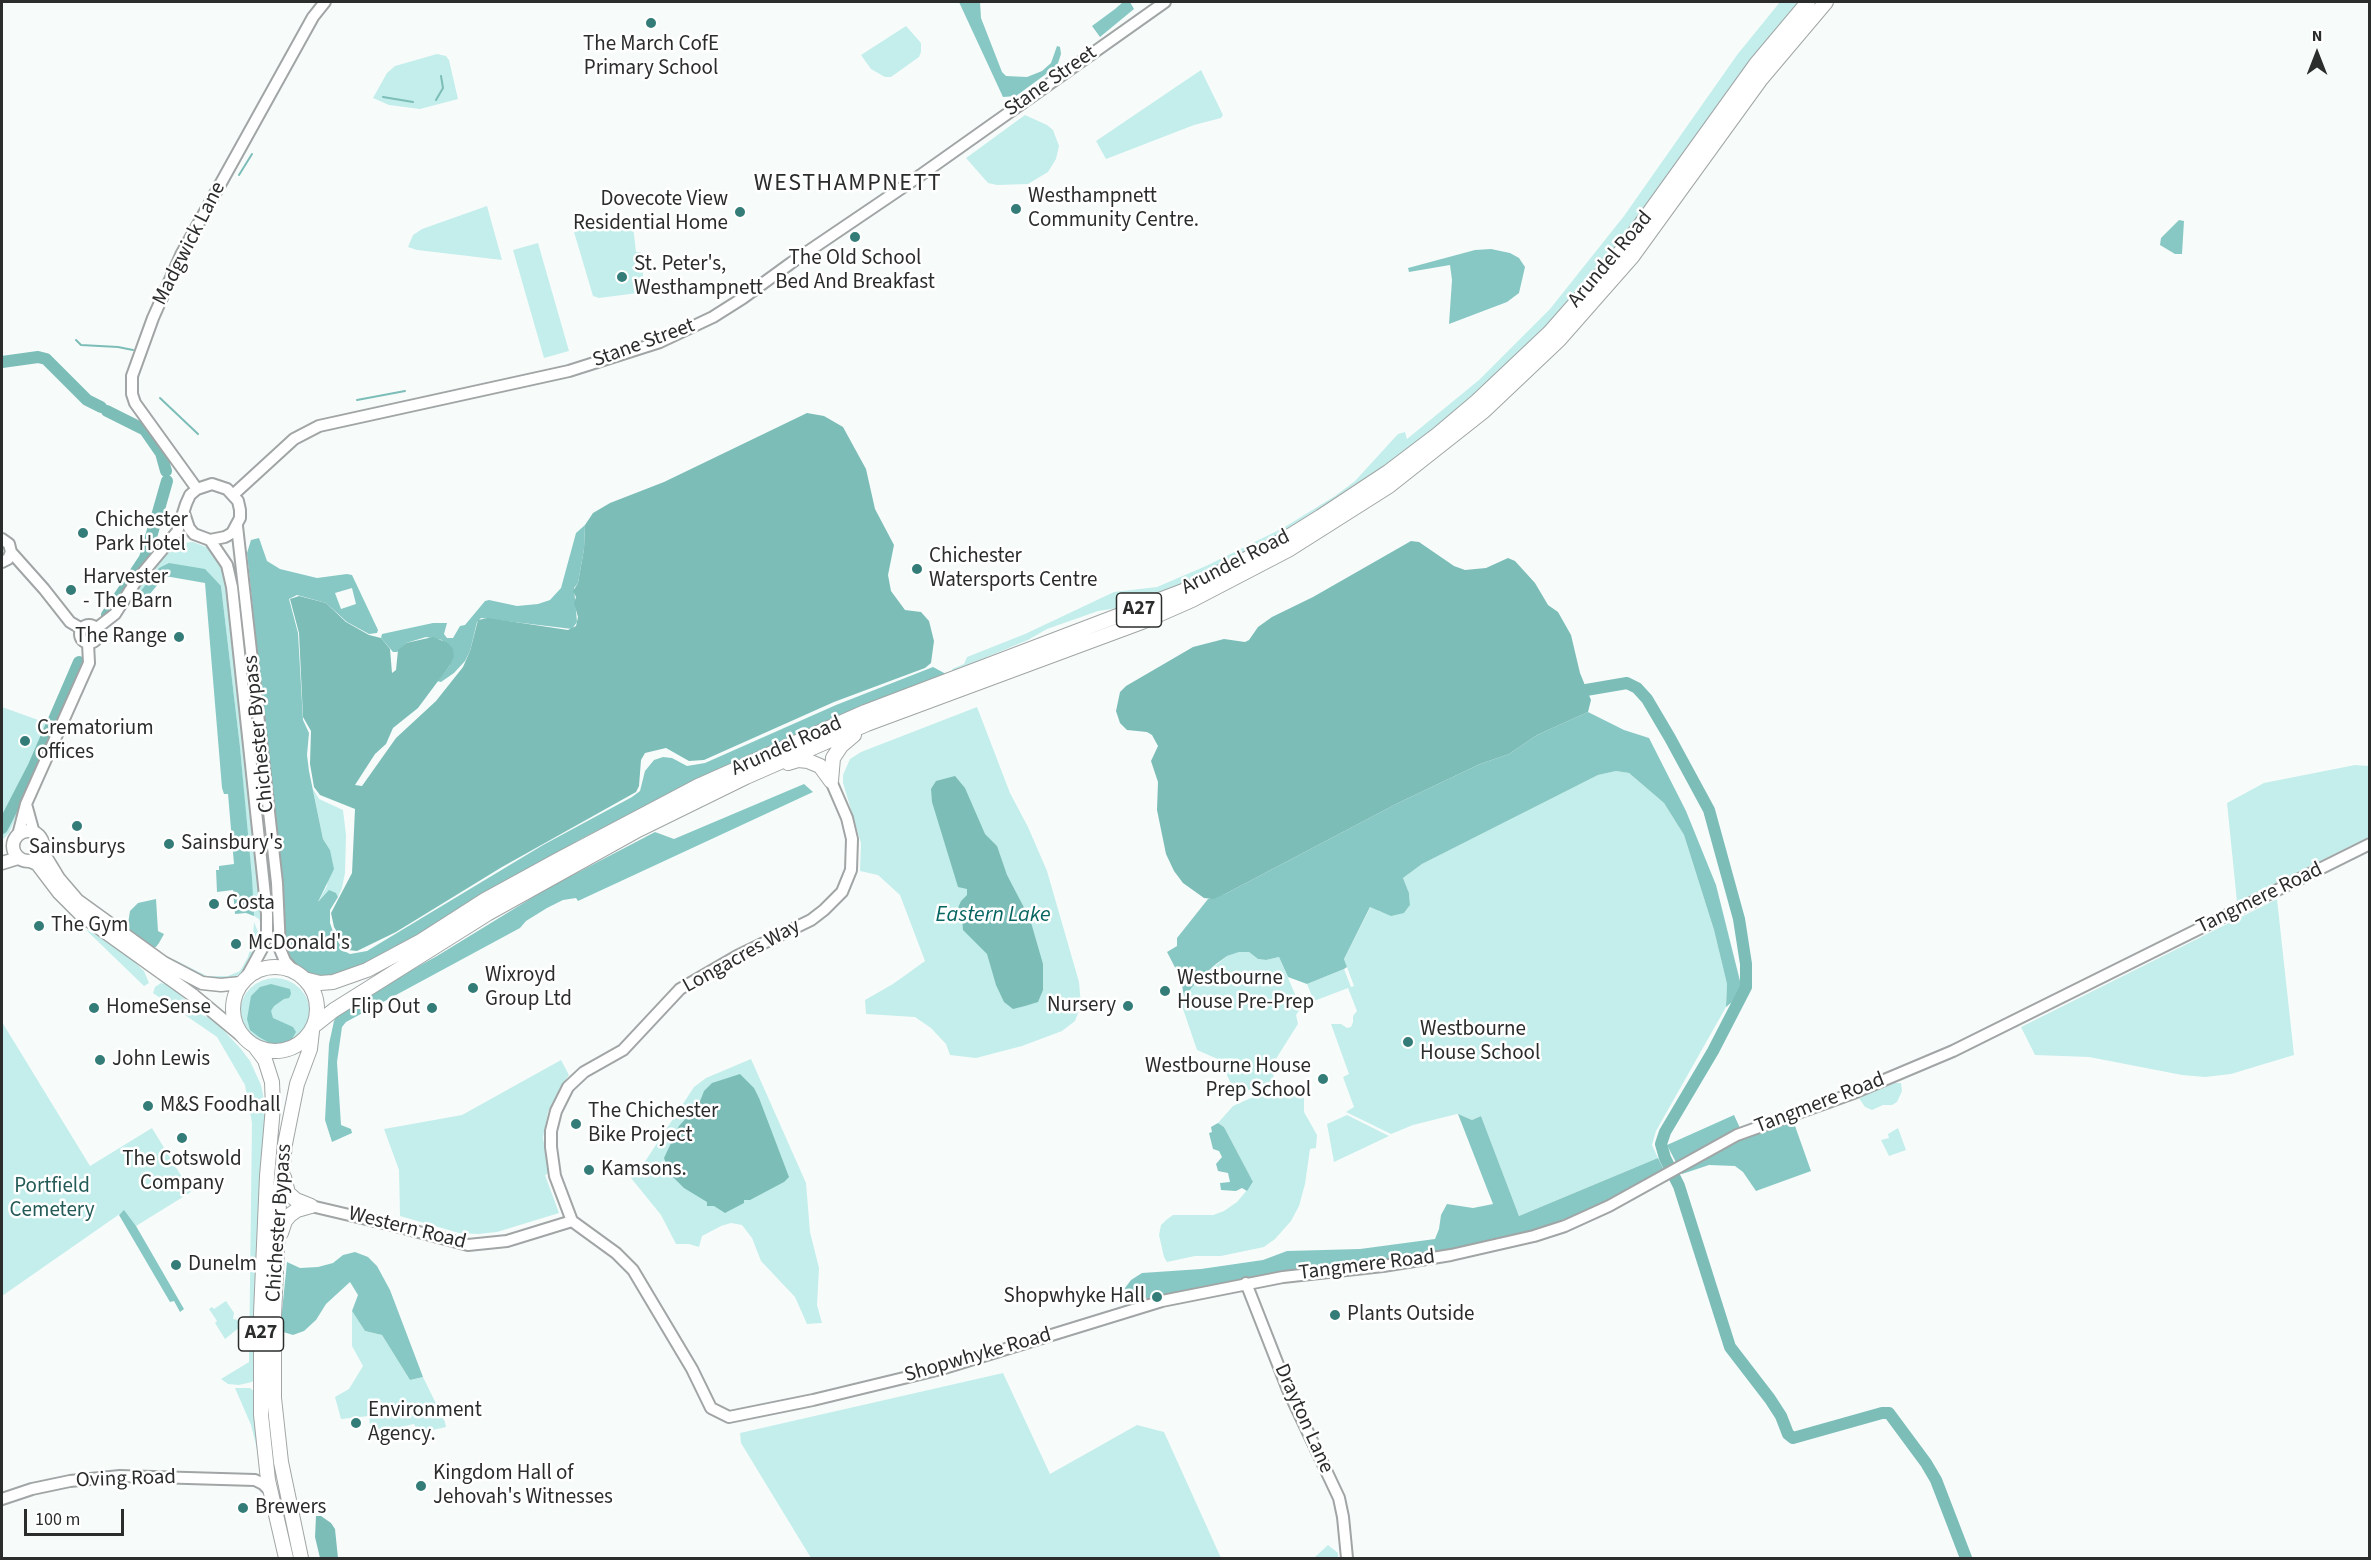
<!DOCTYPE html>
<html>
<head>
<meta charset="utf-8">
<style>
  body { margin:0 }
  #map { position:relative; width:2371px; height:1560px; overflow:hidden; background:#f7fcfb; font-family:"Source Sans 3",sans-serif }
  canvas { display:block }
  .frame { position:absolute; inset:0; border:3px solid #2b2c2c; pointer-events:none }
  .north { position:absolute; left:2287px; top:24px; width:60px; height:60px; -webkit-text-stroke:4px #fff; paint-order:stroke; rotate:0deg; font-size:16px; font-weight:700; line-height:24px; text-align:center; color:#2b2c2c }
  .north::after { content:''; display:block; margin:auto; width:21px; height:27px; background:#2b2c2c; clip-path:polygon(50% 0,100% 100%,50% 72%,0 100%) }
  .scale { position:absolute; left:24px; top:1509px; width:100px; height:27px; box-sizing:border-box; border:3px solid #2b2c2c; border-top:0; padding-left:8px; font-size:18px; line-height:21px; white-space:nowrap; color:#2b2c2c; -webkit-text-stroke:4px #fff; paint-order:stroke }
</style>
</head>
<body>
<div id="map">
<canvas width="2371" height="1560"></canvas>
<div class="frame"></div>
<div class="north">N</div>
<div class="scale">100 m</div>
</div>
<script>
const context = document.querySelector('canvas').getContext('2d');
context.lineJoin = 'round';
function fillPath(path, color) {
  context.fillStyle = color;
  context.fill(path, 'evenodd');
}
function shape(rows) {
  const path = new Path2D();
  for (const r of rows) {
    if (r.length === 3) {
      path.moveTo(r[0] + r[2], r[1]);
      path.arc(r[0], r[1], r[2], 0, 2 * Math.PI);
      continue;
    }
    path.moveTo(r[0], r[1]);
    for (let i = 2; i < r.length; i += 2) path.lineTo(r[i], r[i + 1]);
  }
  return path;
}
function stroke(path, color, width, dash) {
  context.strokeStyle = color;
  context.lineWidth = width;
  context.lineCap = dash ? 'butt' : 'round';
  context.setLineDash(dash || []);
  context.stroke(path);
}
function drawText(font, color, halo, rows, align = 'center') {
  context.font = font + ' "Source Sans 3",sans-serif';
  context.lineWidth = 5;
  context.setLineDash([]);
  context.textBaseline = 'middle';
  context.strokeStyle = halo;
  context.fillStyle = color;
  for (const [text, x, y, turn = 0] of rows) {
    context.save();
    context.translate(x, y);
    context.rotate((+turn || 0) * Math.PI / 180);
    context.textAlign = isNaN(turn) ? turn : align;
    if (halo) context.strokeText(text, 0, 0);
    context.fillText(text, 0, 0);
    context.restore();
  }
}
const green = shape([
  [1780,2,1798,2,1753,59,1619,245,1558,315,1471,399,1404,453,1297,526,1206,575,1137,605,1098,611,1047,629,1028,640,953,671,952,669,964,664,967,657,1025,634,1114,592,1157,587,1206,566,1283,528,1335,496,1355,481,1398,434,1405,432,1407,439,1479,380,1550,309,1624,216,1737,55],
  [906,26,921,43,921,52,919,57,891,77,885,77,871,69,861,55],
  [437,54,446,56,449,60,458,99,420,109,389,105,373,98,387,73,395,66],
  [1201,70,1223,115,1221,118,1194,125,1106,159,1096,141],
  [1025,115,1047,125,1053,130,1059,146,1056,159,1048,172,1028,184,997,185,988,183,966,158],
  [487,206,502,260,417,250,408,247,413,235,422,229],
  [632,217,636,252,641,252,644,287,638,293,599,298,593,296,574,232],
  [538,243,569,351,544,358,513,250],
  [193,542,209,548,221,563,227,586,263,896,263,931,259,919,254,916,240,747,221,586,159,568,139,593,138,588,153,567,166,554,181,543],
  [2,707,55,726,9,833,2,840],
  [977,707,1010,793,1028,827,1047,871,1079,982,1081,1005,1075,1021,1062,1031,1022,1046,976,1058,950,1055,946,1044,931,1028,915,1017,866,1014,865,1000,893,984,925,961,900,895,878,875,860,871,861,843,843,783,843,775,850,759,861,752],
  [2355,765,2369,766,2369,837,2237,902,2227,803,2264,783],
  [1616,771,1629,773,1664,803,1684,835,1714,930,1727,984,1726,1007,1656,1131,1652,1145,1658,1158,1519,1216,1481,1116,1472,1120,1457,1114,1413,1125,1391,1134,1346,1112,1354,1107,1343,1077,1349,1074,1331,1024,1341,1024,1347,1028,1351,1027,1353,1022,1353,1016,1357,1011,1348,988,1314,1001,1307,984,1344,969,1351,987,1354,986,1344,959,1371,906,1381,912,1404,913,1410,905,1409,893,1403,878,1422,864,1598,775],
  [313,789,319,799,343,810,346,835,345,873,342,888,338,897,336,893,317,904,327,886,330,850,323,839],
  [2277,899,2294,1055,2231,1074,2205,1077,2182,1075,2089,1057,2035,1055,2021,1027],
  [254,922,258,932,258,949,242,974,226,979,211,978,186,969,173,959,207,976,228,976,240,971,248,957,253,936],
  [85,929,114,944,123,951,144,971,149,983,144,986],
  [1238,952,1249,952,1258,959,1266,960,1279,957,1301,1008,1296,1015,1298,1024,1272,1065,1274,1080,1236,1095,1220,1060,1197,1050,1182,1006,1184,997,1199,979,1227,956],
  [275,1013,35],
  [161,983,169,985,202,1015,213,1019,241,1049,250,1061,261,1085,267,1114,256,1378,252,1382,239,1385,228,1384,221,1379,249,1362,252,1123,245,1085,217,1037,153,993,155,987],
  [2,1022,90,1166,152,1128,191,1192,136,1226,124,1211,2,1296],
  [751,1059,806,1183,810,1232,819,1268,817,1305,822,1323,807,1324,795,1297,761,1261,752,1238,742,1225,731,1223,721,1226,702,1236,699,1247,689,1244,676,1244,661,1215,631,1178,630,1173,637,1170,646,1160,694,1087,706,1078],
  [561,1060,569,1075,561,1086,548,1112,543,1138,550,1173,545,1175,559,1213,497,1232,478,1234,459,1233,400,1216,399,1170,384,1129,462,1115],
  [1895,1083,1901,1083,1902,1091,1897,1102,1892,1105,1883,1105,1872,1110,1865,1107,1859,1098],
  [1282,1089,1304,1095,1304,1112,1317,1135,1316,1148,1310,1149,1305,1184,1299,1206,1291,1221,1275,1239,1264,1247,1221,1256,1195,1256,1167,1262,1164,1257,1159,1235,1161,1225,1166,1220,1173,1215,1213,1215,1224,1211,1237,1202,1253,1183,1224,1127,1218,1123,1233,1106,1260,1094],
  [1347,1115,1389,1136,1334,1162,1327,1124],
  [1898,1128,1906,1150,1889,1156,1881,1140,1889,1138,1888,1134],
  [226,1301,234,1313,233,1319,244,1321,245,1323,225,1339,215,1323,217,1321,209,1309,212,1307,214,1309],
  [352,1311,365,1331,382,1335,410,1380,423,1377,445,1422,446,1427,419,1433,414,1424,371,1434,369,1416,341,1419,335,1397,349,1389,363,1366,352,1346],
  [1003,1373,1050,1474,1137,1425,1164,1432,1221,1558,811,1558,741,1443,740,1433],
  [235,1388,250,1388,255,1392,260,1461,251,1425],
  [1328,1545,1338,1553,1338,1558,1314,1558]
]);
const forest = shape([
  [959,2,980,2,981,18,1002,72,1006,76,1027,77,1042,71,1051,63,1057,46,1060,47,1061,54,1057,66,1016,96,1003,97],
  [1123,2,1130,2,1134,9,1100,37,1092,26,1115,9],
  [2179,220,2184,221,2182,254,2175,254,2160,245,2161,238],
  [1491,249,1510,253,1519,258,1525,267,1519,293,1507,302,1449,324,1452,280,1450,265,1409,272,1408,268,1475,250],
  [585,525,584,549,578,583,574,588,577,622,572,629,481,618,477,622,470,651,465,661,454,673,441,682,437,681,450,665,442,640,426,637,406,643,397,652,393,652,381,638,382,634,433,623,447,623,444,634,447,638,453,638,460,626,465,625,485,601,489,600,517,606,538,604,550,600,561,588,576,533],
  [259,538,267,561,280,569,317,578,347,574,352,575,378,630,377,633,369,634,347,622,326,603,297,595,289,599,298,633,303,720,309,733,307,755,309,771,323,839,330,850,334,869,318,902,329,890,336,893,338,897,330,910,330,923,335,937,344,951,350,954,367,951,543,845,632,797,640,791,645,771,654,760,663,757,672,758,687,766,705,763,836,705,933,667,946,674,818,725,697,780,579,840,370,963,343,974,304,979,285,961,277,919,285,915,277,908,273,801,247,553,251,540],
  [352,588,356,604,341,609,335,593],
  [169,563,205,569,221,586,240,747,252,878,254,916,246,913,235,914,233,890,217,892,216,870,219,870,219,866,234,864,228,794,224,794,222,788,205,583,165,576,144,601,139,598,139,593,159,568],
  [1588,712,1624,730,1649,738,1686,811,1716,885,1741,985,1738,997,1726,1007,1727,984,1714,930,1684,835,1664,803,1629,773,1616,771,1598,775,1422,864,1403,878,1409,893,1410,905,1404,913,1391,916,1370,907,1344,959,1347,967,1344,969,1307,984,1288,977,1279,957,1266,960,1258,959,1249,952,1239,952,1227,956,1216,964,1199,979,1184,997,1181,979,1167,952,1177,946,1177,938,1208,899,1225,894,1398,803,1480,764,1509,754,1537,735],
  [804,784,813,792,578,901,576,898,563,900,547,908,526,921,520,928,346,1022,342,1027,337,1062,341,1125,351,1129,352,1133,332,1142,325,1120,329,1044,334,1021,341,1009,437,956,548,888,655,832,674,839],
  [156,899,158,931,164,934,159,943,156,947,153,947,127,930,130,911,138,903],
  [271,984,290,989,291,994,289,998,284,999,274,1006,271,1011,273,1018,293,1027,296,1032,292,1039,281,1044,271,1044,259,1037,250,1030,247,1019,251,996,260,987],
  [1789,1109,1811,1171,1756,1191,1743,1172,1735,1166,1709,1165,1682,1174,1667,1145,1734,1115,1740,1128],
  [1458,1114,1472,1120,1481,1116,1519,1216,1658,1158,1664,1170,1607,1204,1514,1237,1388,1260,1262,1275,1128,1302,1125,1288,1131,1280,1142,1273,1201,1269,1263,1260,1287,1251,1360,1249,1435,1239,1439,1229,1441,1215,1447,1204,1473,1208,1493,1204],
  [1218,1123,1224,1127,1253,1182,1247,1191,1242,1188,1236,1191,1221,1190,1220,1183,1230,1182,1228,1173,1218,1171,1216,1164,1222,1157,1219,1151,1213,1149,1209,1133,1212,1132,1211,1127],
  [124,1210,136,1226,184,1309,180,1312,174,1301,170,1302,119,1215],
  [355,1252,368,1257,377,1266,390,1290,423,1377,410,1380,382,1335,365,1331,352,1311,358,1295,350,1282,326,1304,316,1320,304,1331,293,1335,280,1331,287,1262,300,1268,318,1267,333,1263,343,1255]
]);
const water = shape([
  [807,413,824,416,843,427,866,469,875,509,894,545,888,575,891,591,905,610,921,612,929,621,934,641,931,663,925,668,834,702,704,760,689,761,666,748,645,753,641,760,639,786,636,792,502,867,396,932,357,951,348,950,334,927,331,913,352,873,355,809,320,795,314,787,310,764,311,731,303,717,299,633,290,599,299,596,326,603,346,622,369,635,381,638,390,649,392,673,396,670,398,650,406,643,433,637,448,643,453,649,454,657,450,665,418,708,393,728,386,744,375,754,355,785,362,786,396,738,436,701,463,667,470,651,478,620,488,618,568,630,576,626,578,617,574,603,576,597,573,591,578,583,584,549,585,525,593,513,610,503,664,482],
  [1411,541,1419,542,1454,566,1465,570,1486,568,1508,558,1515,561,1535,583,1548,605,1558,612,1571,635,1580,673,1591,700,1588,712,1537,735,1509,754,1480,764,1398,803,1225,894,1213,899,1204,898,1183,883,1174,871,1166,854,1157,810,1158,782,1151,761,1158,746,1152,735,1147,732,1127,730,1120,723,1116,711,1120,692,1126,686,1193,647,1224,639,1245,642,1249,640,1258,627,1272,617,1313,597],
  [955,776,965,788,985,834,997,846,1007,875,1030,919,1043,964,1043,990,1038,1002,1025,1006,1013,1009,1004,1002,996,985,987,954,963,930,962,918,957,910,961,901,967,895,967,889,958,887,932,802,931,789,936,781],
  [740,1074,754,1088,759,1098,789,1177,784,1182,750,1200,744,1200,744,1203,725,1213,714,1206,707,1206,707,1202,684,1188,670,1174,664,1158,679,1126,699,1104,704,1091,712,1083],
  [316,1516,321,1516,331,1523,335,1529,338,1558,320,1558,315,1537]
]);
const stream = shape([
  [383,97,413,102],
  [436,100,443,88,441,76],
  [239,175,252,154],
  [76,340,81,345,118,347,133,350],
  [160,398,198,434],
  [357,400,405,391]
]);
const river = shape([
  [2,362,38,357,46,359,87,400,101,407],
  [107,411,145,430,161,453,166,471],
  [107,615,145,558,167,481],
  [1586,690,1627,683,1637,688,1647,699,1670,738,1709,810,1739,919,1746,964,1746,987,1713,1051,1665,1132,1661,1144,1665,1158,1679,1186,1730,1347,1770,1399,1781,1416,1788,1434,1793,1438,1882,1413,1889,1413,1926,1463,1936,1480,1966,1558],
  [2,828,34,766,79,662]
]);
const secondary = shape([
  [197,489,135,403,132,394,132,376,153,318,181,255,313,17,325,2],
  [234,494,294,439,319,426,569,371,660,342,713,317,743,298,791,263,918,177,1165,2],
  [237,526,277,883,280,949,285,961,295,972],
  [2,539,9,544,11,552,8,559,2,562],
  [210,540,227,565,232,587,267,914,267,935,263,947,246,978],
  [11,552,44,589,70,622,82,629],
  [89,634,9],
  [97,628,115,614,136,581,177,532,186,504,190,495,197,489,212,484,227,489,238,501,240,510,240,518,232,533,225,537,210,540,194,534,189,528,184,513],
  [831,781,847,818,852,839,851,870,842,892,824,910,811,920,737,956,680,989,623,1050,584,1072,568,1087,556,1111,551,1131,551,1147,555,1176,572,1221,616,1253,633,1270,692,1369,711,1408,729,1417,813,1400,941,1369,1162,1301,1283,1277,1383,1266,1451,1255,1534,1236,1565,1226,1609,1206,1737,1135,1851,1094,1953,1051,2370,844],
  [26,804,34,833],
  [18,835,26,804,89,663,88,643],
  [311,1206,396,1226,468,1245,507,1241,572,1221],
  [1246,1283,1288,1390,1339,1498,1343,1517,1347,1558],
  [2,1499,32,1489,70,1481,120,1476,255,1480,263,1484,270,1491]
]);
const primary = shape([
  [28,846,15],
  [42,851,59,879,77,900,164,963,202,983,221,985,241,983],
  [30,861,37,864,59,893,81,915,194,996,241,1035],
  [2,863,18,858]
]);
const highway = shape([
  [788,763,798,760,808,761,820,766,831,781],
  [831,781,833,758,841,746,854,735],
  [275,1009,42],
  [304,979,320,983,333,982,367,970,421,941,485,900,558,860,698,786,865,712,1183,591,1280,542,1320,517,1388,472,1438,434,1477,401,1550,332,1623,249,1756,64,1808,2],
  [315,1025,334,1010,487,914,638,830,746,777,867,724,1142,622,1192,600,1288,550,1389,486,1484,411,1559,340,1632,257,1761,79,1826,2],
  [256,1048,265,1060,272,1082,273,1107,267,1176,261,1313,261,1415,268,1480,286,1558],
  [284,1177,288,1193,296,1200,311,1206],
  [281,1233,285,1221,290,1215,297,1210,311,1206],
  [301,1558,281,1462,274,1398,274,1316,279,1202,285,1144,297,1084,310,1049,312,1031]
]);
const markers = [
  [651,23,6,"#347c78"],
  [1016,209,6,"#347c78"],
  [740,212,6,"#347c78"],
  [855,237,6,"#347c78"],
  [622,277,6,"#347c78"],
  [83,533,6,"#347c78"],
  [917,569,6,"#347c78"],
  [71,590,6,"#347c78"],
  [179,637,6,"#347c78"],
  [25,741,6,"#347c78"],
  [77,826,6,"#347c78"],
  [169,844,6,"#347c78"],
  [214,904,6,"#347c78"],
  [39,926,6,"#347c78"],
  [236,944,6,"#347c78"],
  [473,988,6,"#347c78"],
  [1165,991,6,"#347c78"],
  [1128,1006,6,"#347c78"],
  [94,1008,6,"#347c78"],
  [432,1008,6,"#347c78"],
  [1408,1042,6,"#347c78"],
  [100,1060,6,"#347c78"],
  [1323,1079,6,"#347c78"],
  [148,1106,6,"#347c78"],
  [576,1124,6,"#347c78"],
  [182,1138,6,"#347c78"],
  [589,1170,6,"#347c78"],
  [176,1265,6,"#347c78"],
  [1157,1297,6,"#347c78"],
  [1335,1315,6,"#347c78"],
  [356,1423,6,"#347c78"],
  [421,1486,6,"#347c78"],
  [243,1508,6,"#347c78"]
];
const shields = [
  [1139,610,45],
  [261,1334,45]
];
const shieldNames = [
  ["A27",1139,610],
  ["A27",261,1334]
];
const poiNames = [
  ["The March CofE",651,45,"center"],
  ["Primary School",651,69,"center"],
  ["Westhampnett",1028,197],
  ["Community Centre.",1028,221],
  ["Dovecote View",728,200,"right"],
  ["Residential Home",728,224,"right"],
  ["The Old School",855,259,"center"],
  ["Bed And Breakfast",855,283,"center"],
  ["St. Peter's,",634,265],
  ["Westhampnett",634,289],
  ["Chichester",95,521],
  ["Park Hotel",95,545],
  ["Chichester",929,557],
  ["Watersports Centre",929,581],
  ["Harvester",83,578],
  ["- The Barn",83,602],
  ["The Range",167,637,"right"],
  ["Crematorium",37,729],
  ["offices",37,753],
  ["Sainsbury's",181,844],
  ["Sainsburys",77,848,"center"],
  ["Costa",226,904],
  ["The Gym",51,926],
  ["McDonald's",248,944],
  ["Wixroyd",485,976],
  ["Group Ltd",485,1000],
  ["Westbourne",1177,979],
  ["House Pre-Prep",1177,1003],
  ["Nursery",1116,1006,"right"],
  ["HomeSense",106,1008],
  ["Flip Out",420,1008,"right"],
  ["Westbourne",1420,1030],
  ["House School",1420,1054],
  ["John Lewis",112,1060],
  ["Westbourne House",1311,1067,"right"],
  ["Prep School",1311,1091,"right"],
  ["M&S Foodhall",160,1106],
  ["The Chichester",588,1112],
  ["Bike Project",588,1136],
  ["The Cotswold",182,1160,"center"],
  ["Company",182,1184,"center"],
  ["Kamsons.",601,1170],
  ["Dunelm",188,1265],
  ["Shopwhyke Hall",1145,1297,"right"],
  ["Plants Outside",1347,1315],
  ["Environment",368,1411],
  ["Agency.",368,1435],
  ["Kingdom Hall of",433,1474],
  ["Jehovah's Witnesses",433,1498],
  ["Brewers",255,1508]
];
const streetNames = [
  ["Stane Street",1051,82,-35],
  ["Madgwick Lane",190,244,-63],
  ["Arundel Road",1611,260,-50],
  ["Stane Street",644,344,-20],
  ["Arundel Road",1236,563,-27],
  ["Chichester Bypass",260,734,-96],
  ["Arundel Road",787,747,-24],
  ["Tangmere Road",2260,899,-26],
  ["Longacres Way",742,957,-29],
  ["Tangmere Road",1820,1104,-21],
  ["Chichester Bypass",280,1223,-86],
  ["Western Road",407,1229,14],
  ["Tangmere Road",1367,1266,-7],
  ["Shopwhyke Road",978,1356,-16],
  ["Drayton Lane",1303,1419,66],
  ["Oving Road",126,1480,-2]
];
const parkNames = [
  ["Portfield",52,1187],
  ["Cemetery",52,1211]
];
const waterNames = [
  ["Eastern Lake",993,916]
];
const quarterNames = [
  ["WESTHAMPNETT",848,185]
];
fillPath(green, '#c4eeeb');
fillPath(forest, '#87c8c4');
fillPath(water, '#7cbdb8');
stroke(stream, '#7cbdb8', 2);
stroke(river, '#7cbdb8', 12);
stroke(secondary, '#a1a5a5', 14);
stroke(primary, '#a1a5a5', 15);
stroke(highway, '#a1a5a5', 16);
stroke(secondary, '#fff', 10);
stroke(primary, '#fff', 12);
stroke(highway, '#fff', 14);
for (const [x, y, r, color] of markers) {
  const dot = new Path2D();
  dot.arc(x, y, r, 0, 2 * Math.PI);
  context.fillStyle = color;
  context.fill(dot);
  stroke(dot, '#fff', 2);
}
for (const [x, y, w] of shields) {
  const box = new Path2D();
  box.roundRect(x - w / 2, y - 17, w, 34, 4.5);
  context.fillStyle = '#fff';
  context.fill(box);
  stroke(box, '#2b2c2c', 1.5);
}
drawText('bold 20px', '#2b2c2c', null, shieldNames);
drawText('21px', '#2b2c2c', '#fff', poiNames, 'left');
drawText('21px', '#2b2c2c', '#fff', streetNames);
drawText('21px', '#235b58', '#fff', parkNames);
drawText('italic 22px', '#066561', '#fff', waterNames);
context.letterSpacing = '1.5px';
drawText('24px', '#2b2c2c', '#fff', quarterNames);
context.letterSpacing = '0px';
</script>
</body>
</html>
